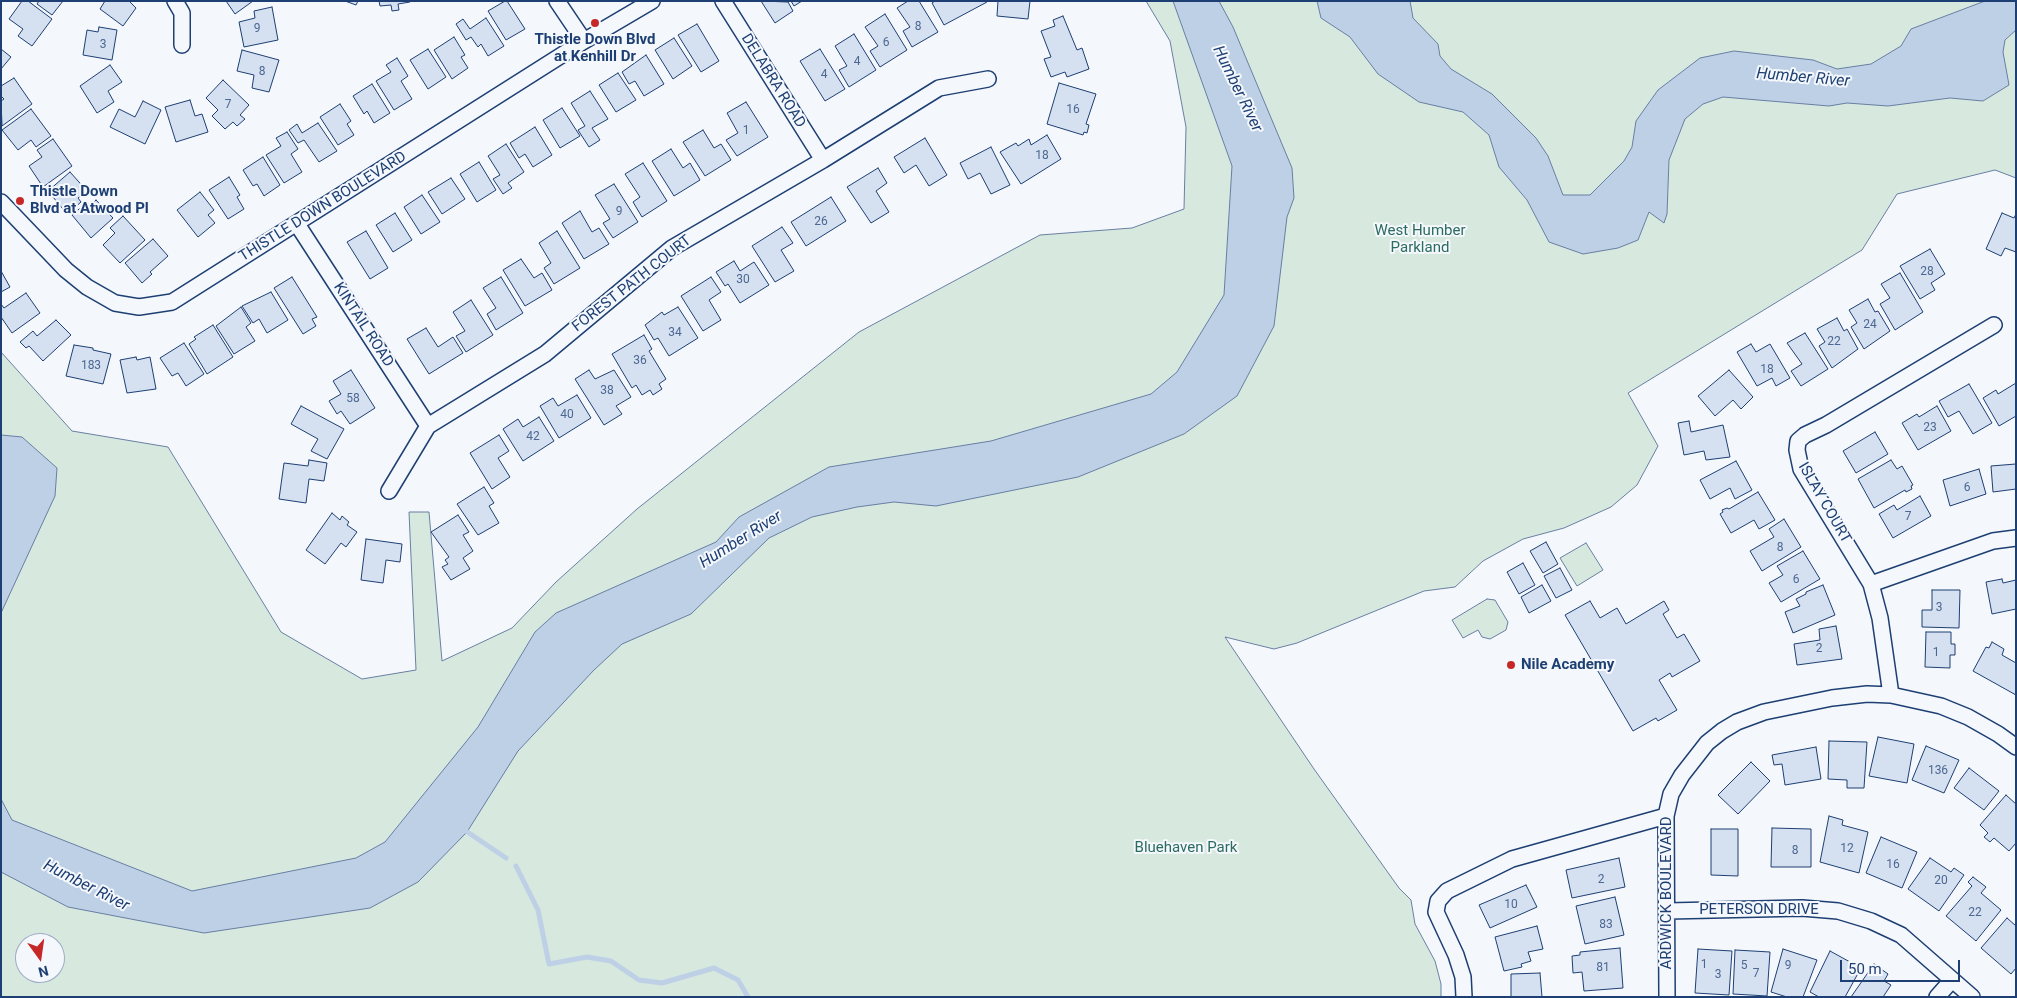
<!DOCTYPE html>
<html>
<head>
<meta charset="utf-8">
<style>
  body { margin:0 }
  #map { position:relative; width:2017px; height:998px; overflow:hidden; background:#f4f7fb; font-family:Roboto,sans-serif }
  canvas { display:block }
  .frame { position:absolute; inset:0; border:2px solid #1d3f73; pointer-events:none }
  .north { position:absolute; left:15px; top:933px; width:50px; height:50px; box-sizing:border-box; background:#f4f7fb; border:1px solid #9eadc5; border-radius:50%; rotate:166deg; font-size:14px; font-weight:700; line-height:20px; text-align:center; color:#1d3f73 }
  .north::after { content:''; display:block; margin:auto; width:18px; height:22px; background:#c62828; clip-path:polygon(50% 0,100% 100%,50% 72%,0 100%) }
  .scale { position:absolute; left:1840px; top:960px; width:120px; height:22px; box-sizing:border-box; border:2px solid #1d3f73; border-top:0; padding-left:6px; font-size:15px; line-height:18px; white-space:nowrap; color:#1d3f73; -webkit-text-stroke:4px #f4f7fb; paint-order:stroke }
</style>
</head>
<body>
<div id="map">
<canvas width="2017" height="998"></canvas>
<div class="frame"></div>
<div class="north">N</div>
<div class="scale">50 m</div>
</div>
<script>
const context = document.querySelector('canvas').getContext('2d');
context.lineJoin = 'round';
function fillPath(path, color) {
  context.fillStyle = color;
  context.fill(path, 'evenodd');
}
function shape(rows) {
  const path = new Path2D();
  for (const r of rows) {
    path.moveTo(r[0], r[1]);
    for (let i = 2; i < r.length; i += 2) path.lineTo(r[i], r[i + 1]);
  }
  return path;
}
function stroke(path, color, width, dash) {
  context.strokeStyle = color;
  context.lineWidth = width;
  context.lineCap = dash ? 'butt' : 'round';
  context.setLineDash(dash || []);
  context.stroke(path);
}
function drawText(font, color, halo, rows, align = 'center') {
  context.font = font + ' Roboto,sans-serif';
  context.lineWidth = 4;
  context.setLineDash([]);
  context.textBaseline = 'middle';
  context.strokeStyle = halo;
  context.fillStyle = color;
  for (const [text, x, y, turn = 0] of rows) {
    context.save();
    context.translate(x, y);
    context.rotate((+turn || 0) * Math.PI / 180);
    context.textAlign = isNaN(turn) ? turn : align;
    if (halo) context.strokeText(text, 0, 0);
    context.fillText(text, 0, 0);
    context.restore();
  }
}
const green = shape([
  [1146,1,2016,1,2016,178,1995,170,1897,194,1862,250,1628,393,1658,446,1637,485,1611,507,1564,528,1523,539,1483,561,1455,587,1424,591,1297,643,1274,649,1225,637,1314,769,1399,888,1411,900,1415,924,1435,961,1441,984,1441,997,1,997,1,352,72,431,168,447,281,632,362,679,416,670,409,512,429,512,442,661,512,628,556,582,637,509,859,332,1040,235,1132,228,1184,209,1186,127,1170,41,1146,1],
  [25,943,55,943,55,973,25,973,25,943],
  [1586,543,1603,570,1577,586,1560,558,1586,543],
  [1487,599,1495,600,1508,622,1506,630,1490,639,1482,637,1478,630,1463,638,1452,620,1487,599]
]);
const water = shape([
  [1173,1,1219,1,1233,27,1292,168,1294,198,1287,217,1274,326,1237,396,1184,434,1078,477,936,506,894,502,857,507,812,517,769,538,691,614,622,644,594,670,518,751,467,832,418,882,370,908,204,933,68,907,1,872,1,799,12,820,192,891,356,858,385,842,478,727,535,632,556,613,716,542,739,517,829,467,991,441,1151,394,1177,372,1224,295,1232,166,1173,1],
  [1317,1,1410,1,1413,18,1438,44,1440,56,1451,69,1492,94,1536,138,1548,156,1563,195,1590,195,1624,161,1632,147,1636,121,1658,90,1700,58,1734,51,1813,60,1837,69,1871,64,1901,46,1911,29,1985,1,2016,1,2016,30,2005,40,2003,52,2009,85,1983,101,1950,98,1888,106,1847,103,1829,106,1723,97,1703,104,1685,119,1669,160,1667,214,1664,223,1649,212,1638,240,1618,248,1583,254,1549,242,1527,200,1499,167,1489,135,1463,112,1419,102,1378,74,1350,37,1321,18,1317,1],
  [1,435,22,437,57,468,55,496,1,613,1,435]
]);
const stream = shape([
  [463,829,506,858],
  [516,866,538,910,549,964,587,957,611,961,639,980,662,983,714,968,738,980,748,997]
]);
const building = shape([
  [22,1,28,1,52,19,32,46,18,36,23,29,9,19,22,1],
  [39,1,63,1,52,15,37,4,39,1],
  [105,1,129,1,136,8,123,26,100,9,105,1],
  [226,1,253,1,235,14,226,1],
  [345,1,358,1,356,5,345,1],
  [379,1,410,1,410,2,398,4,399,10,392,11,391,5,380,6,379,1],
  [505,1,507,1,525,29,506,40,488,11,505,1],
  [761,1,788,2,793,11,775,23,761,1],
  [791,1,802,1,794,6,791,1],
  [908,1,919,1,938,32,912,47,903,31,910,27,897,8,908,1],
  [935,1,987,1,987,2,944,25,932,3,935,1],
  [998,1,1030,1,1028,19,997,16,998,1],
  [272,7,278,40,244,47,239,22,255,18,254,11,272,7],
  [885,14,907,50,880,67,870,51,878,46,865,27,885,14],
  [1063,16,1077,50,1082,48,1089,69,1067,77,1065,72,1051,77,1044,59,1051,57,1041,31,1055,26,1053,20,1063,16],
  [486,18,504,46,488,56,481,44,478,47,471,37,466,40,456,24,463,19,470,29,486,18],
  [697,24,719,61,701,72,678,35,697,24],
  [99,27,117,30,112,60,83,55,87,30,98,32,99,27],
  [854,34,876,70,849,87,839,70,847,66,835,46,854,34],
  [454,37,465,55,461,57,468,68,452,79,434,50,454,37],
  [674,38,692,66,673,79,655,50,674,38],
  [1,49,11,57,1,69,1,49],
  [428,49,446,77,428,89,410,60,428,49],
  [820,49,845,89,825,101,800,61,820,49],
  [242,50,279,60,269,92,252,88,254,75,237,71,242,50],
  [646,55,664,84,644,96,635,81,629,84,622,72,646,55],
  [397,58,408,76,401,81,412,99,394,110,376,81,391,72,386,65,397,58],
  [110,65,122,82,108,91,114,102,97,113,80,86,110,65],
  [618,73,636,100,616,112,599,85,618,73],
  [14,78,32,104,2,126,1,101,4,99,1,96,1,86,14,78],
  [223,80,249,105,240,115,245,119,237,126,233,122,225,129,212,116,218,110,206,98,223,80],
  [1059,83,1096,94,1086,124,1089,125,1087,133,1084,132,1083,135,1047,124,1059,83],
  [372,84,390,113,374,123,367,111,364,114,353,96,372,84],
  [590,91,608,119,592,128,600,140,589,147,578,130,585,126,571,103,590,91],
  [190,100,195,116,202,114,208,132,176,142,165,107,190,100],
  [143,101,161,110,145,144,110,127,119,109,135,117,143,101],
  [746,102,768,137,737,156,726,140,738,133,727,113,746,102],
  [340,104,351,121,347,124,354,135,338,145,320,117,340,104],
  [562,108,580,136,560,148,543,120,562,108],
  [31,109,51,136,36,147,31,140,18,150,2,130,31,109],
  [318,123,337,151,319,162,304,140,298,143,289,130,297,124,302,133,318,123],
  [535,127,552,155,533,167,525,154,519,158,510,143,535,127],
  [703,130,714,148,721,144,731,160,705,176,683,142,703,130],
  [287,132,298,149,291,154,302,172,284,183,266,155,281,146,276,138,287,132],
  [1047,135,1061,159,1021,184,1000,152,1016,143,1018,146,1029,139,1031,145,1047,135],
  [925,138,947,175,929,186,916,165,904,173,894,157,925,138],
  [53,139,72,166,43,187,29,166,42,157,37,150,53,139],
  [506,144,524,172,508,183,512,188,503,194,493,179,500,175,488,156,506,144],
  [991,147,1010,185,991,194,980,173,968,179,960,163,991,147],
  [671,149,683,168,690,163,700,180,674,196,652,161,671,149],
  [263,157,280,185,264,196,257,184,253,186,243,170,263,157],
  [479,162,496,190,477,202,460,174,479,162],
  [643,163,667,201,642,217,633,202,640,197,625,174,643,163],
  [878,168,887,183,876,191,889,212,871,223,847,187,878,168],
  [70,172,87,191,78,198,81,202,67,214,48,191,70,172],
  [229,177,240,195,237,197,244,209,228,219,209,190,229,177],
  [451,178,465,199,442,214,428,192,451,178],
  [614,184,638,222,613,238,603,223,610,219,595,195,614,184],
  [200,192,214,210,208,215,215,223,198,237,177,210,200,192],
  [422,195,440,222,421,234,404,207,422,195],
  [831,197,846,221,806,246,791,222,831,197],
  [96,200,113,218,91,238,72,215,85,204,88,208,96,200],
  [580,211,592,232,599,228,609,244,584,259,562,223,580,211],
  [395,213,412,240,393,252,376,225,395,213],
  [2002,213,2014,218,2016,214,2016,252,2005,248,2001,256,1986,249,2002,213],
  [123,216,145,240,120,263,103,245,115,233,110,228,123,216],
  [782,227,793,243,781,250,794,271,775,282,752,246,782,227],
  [366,231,388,268,370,279,347,242,366,231],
  [557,231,580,268,554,284,544,268,551,263,539,243,557,231],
  [153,239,168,256,150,272,152,274,142,283,125,263,153,239],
  [1930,249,1945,274,1931,283,1935,290,1920,299,1900,266,1930,249],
  [521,259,534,278,542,273,552,290,525,306,503,270,521,259],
  [734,261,740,271,754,262,769,285,740,303,728,284,725,286,716,272,734,261],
  [1,271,10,287,1,292,1,271],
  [1900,273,1923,312,1895,330,1880,304,1890,298,1881,284,1900,273],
  [292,277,317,317,312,319,316,326,303,334,274,288,292,277],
  [501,277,523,313,496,330,487,314,496,308,483,288,501,277],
  [711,277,721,292,709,300,721,320,703,331,681,296,711,277],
  [271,292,288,320,267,333,259,319,253,323,242,306,271,292],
  [26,293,40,313,12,333,1,317,1,304,4,308,26,293],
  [1868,299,1875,312,1878,311,1890,331,1864,349,1851,327,1857,323,1849,310,1868,299],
  [471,300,493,335,466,352,456,336,465,331,453,312,471,300],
  [241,307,251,323,246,327,255,341,234,354,216,326,241,307],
  [678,307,698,338,669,356,658,338,654,340,645,325,662,312,664,315,678,307],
  [1837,318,1844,331,1847,329,1858,349,1832,368,1819,346,1825,342,1817,329,1837,318],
  [56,320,71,335,43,361,29,346,26,348,20,342,33,331,37,336,56,320],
  [213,325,233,357,207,374,189,344,196,339,194,337,213,325],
  [426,328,438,347,453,337,463,353,429,374,407,339,426,328],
  [1805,333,1828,369,1801,386,1791,371,1802,364,1787,343,1805,333],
  [644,335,652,349,649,351,666,379,659,384,662,389,653,395,650,390,642,395,636,385,632,388,612,354,644,335],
  [184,343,204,374,186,386,178,373,172,376,160,358,184,343],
  [1751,344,1756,352,1770,344,1790,378,1776,386,1772,378,1757,386,1737,352,1751,344],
  [74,345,93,348,93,350,111,354,103,384,66,376,74,345],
  [136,357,137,360,150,357,156,389,127,393,120,360,136,357],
  [351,370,375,408,350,424,341,411,337,414,329,401,341,394,333,381,351,370],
  [589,370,595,379,614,370,631,397,616,406,622,414,604,425,575,379,589,370],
  [1729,370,1753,397,1741,409,1733,400,1715,416,1698,396,1729,370],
  [2016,383,2016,416,1999,426,1983,398,1996,390,1998,394,2016,383],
  [1969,384,1992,423,1973,434,1959,411,1948,417,1939,401,1969,384],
  [577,395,591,418,559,438,540,406,553,398,558,406,577,395],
  [301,406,344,429,327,459,311,451,318,439,291,424,301,406],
  [1937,406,1951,431,1918,450,1902,423,1917,414,1919,417,1937,406],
  [539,417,554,441,523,461,503,429,518,419,523,427,539,417],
  [1689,421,1691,432,1723,425,1730,457,1706,460,1704,451,1684,455,1678,423,1689,421],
  [1875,432,1888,454,1856,473,1843,451,1875,432],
  [499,435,509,451,498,458,510,477,492,489,470,453,499,435],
  [309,460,327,463,324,481,309,479,306,503,279,499,284,463,308,466,309,460],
  [1891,460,1897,469,1902,466,1913,485,1911,486,1912,489,1906,492,1905,490,1874,508,1858,479,1891,460],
  [1736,461,1752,490,1735,499,1730,488,1710,499,1700,480,1736,461],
  [2016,464,2016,489,1993,492,1991,466,2016,464],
  [1979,469,1986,494,1950,506,1943,480,1979,469],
  [484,487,494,503,489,506,499,523,478,535,457,504,484,487],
  [1758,492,1775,520,1759,529,1754,520,1731,533,1720,514,1723,512,1722,510,1727,508,1729,509,1758,492],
  [1920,496,1931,516,1893,538,1879,514,1894,505,1897,510,1920,496],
  [332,513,340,520,342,516,349,522,347,525,357,532,346,547,341,543,325,564,306,550,332,513],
  [458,515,469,532,463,535,473,551,463,558,470,569,451,580,442,567,448,564,445,560,449,557,431,532,458,515],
  [1784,519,1801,547,1762,571,1750,551,1774,537,1769,529,1784,519],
  [366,539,402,544,400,562,386,560,383,583,361,580,366,539],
  [1546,542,1558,564,1543,573,1530,551,1546,542],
  [1803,551,1820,579,1781,602,1769,583,1783,575,1777,566,1803,551],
  [1523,563,1535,585,1519,594,1507,572,1523,563],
  [1560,568,1572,590,1556,598,1544,576,1560,568],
  [2002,579,2003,583,2016,580,2016,609,1992,614,1986,582,2002,579],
  [1542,585,1551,601,1529,613,1521,597,1542,585],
  [1823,585,1835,615,1793,633,1785,612,1800,606,1796,599,1806,594,1806,592,1823,585],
  [1932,590,1960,590,1959,628,1922,627,1922,610,1932,610,1932,590],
  [1590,601,1600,618,1617,608,1626,624,1664,601,1669,610,1663,614,1677,638,1684,634,1700,661,1672,677,1670,673,1659,680,1677,710,1658,721,1656,718,1633,731,1565,615,1590,601],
  [1836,626,1842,659,1797,665,1794,644,1820,640,1819,629,1836,626],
  [1926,632,1951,632,1951,644,1955,644,1955,655,1950,655,1950,668,1925,667,1926,632],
  [1992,642,2004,649,2002,655,2016,663,2016,695,1973,671,1986,647,1989,648,1992,642],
  [1878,737,1914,744,1907,783,1869,776,1878,737],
  [1829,741,1867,742,1864,788,1847,788,1847,780,1828,779,1829,741],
  [1926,746,1959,760,1944,793,1912,780,1926,746],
  [1816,747,1821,779,1785,785,1782,764,1774,765,1772,755,1816,747],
  [1751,762,1770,781,1738,814,1718,795,1751,762],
  [1969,768,1999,791,1984,810,1954,788,1969,768],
  [2006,795,2016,804,2016,843,2009,851,1994,838,1990,842,1984,837,1988,833,1980,825,2006,795],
  [1829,816,1843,820,1842,825,1868,832,1859,873,1820,862,1829,816],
  [1772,828,1811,829,1811,867,1771,867,1772,828],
  [1711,829,1738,829,1738,876,1711,875,1711,829],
  [1881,837,1917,852,1902,888,1866,873,1881,837],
  [1619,858,1625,887,1572,898,1566,870,1619,858],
  [1930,858,1951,872,1954,868,1964,875,1939,911,1908,889,1930,858],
  [1973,877,1986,887,1981,893,2001,910,1976,941,1946,916,1972,886,1968,882,1973,877],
  [1526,885,1537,907,1490,928,1479,905,1526,885],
  [1615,897,1624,935,1585,944,1576,906,1615,897],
  [2007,918,2016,926,2016,968,2011,974,1981,948,2007,918],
  [1537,926,1543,949,1528,952,1531,961,1521,964,1522,967,1504,971,1495,937,1537,926],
  [1620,948,1623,988,1584,991,1582,972,1573,973,1572,956,1580,955,1580,952,1620,948],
  [1698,949,1732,951,1729,995,1695,993,1698,949],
  [1783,949,1817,960,1803,997,1787,997,1771,992,1783,949],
  [1735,950,1770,952,1767,996,1733,994,1735,950],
  [1830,951,1861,968,1845,997,1819,997,1810,992,1830,951],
  [1874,964,1888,974,1884,981,1891,985,1883,997,1851,997,1874,964],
  [1540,973,1542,997,1511,997,1511,974,1540,973]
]);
const minor = shape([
  [175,1,182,13,182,45],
  [557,1,584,41],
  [723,1,823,160],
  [1,202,66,270,87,287,115,303,139,307,172,302,584,41,652,1],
  [297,224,428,426],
  [389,491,428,426,545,354,672,248,823,160,939,88,988,79],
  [1871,584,1993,541,2016,538],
  [1891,695,1880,618,1871,584,1801,469,1797,450,1798,441,1805,435,1826,425,1994,325],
  [1668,911,1802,908,1838,911,1871,921,1901,935,1972,997],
  [1464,997,1463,977,1456,955,1436,912,1438,901,1447,891,1512,859,1666,816],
  [1667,997,1666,816,1671,794,1682,775,1707,743,1722,731,1737,722,1764,712,1832,698,1867,694,1891,695,1941,706,1968,717,1998,734,2016,747],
  [1937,997,1952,980]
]);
const markers = [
  [595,23,5,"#c62828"],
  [20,201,5,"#c62828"],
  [1511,665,5,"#c62828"]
];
const numberNames = [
  ["8",918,27],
  ["9",257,29],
  ["6",886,43],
  ["3",103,45],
  ["4",857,62],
  ["8",262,72],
  ["4",824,75],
  ["7",228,105],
  ["16",1073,110],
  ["1",746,131],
  ["18",1042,156],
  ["9",619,212],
  ["26",821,222],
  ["28",1927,272],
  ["30",743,280],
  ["24",1870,325],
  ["34",675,333],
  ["22",1834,342],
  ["36",640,361],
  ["183",91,366],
  ["18",1767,370],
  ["38",607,391],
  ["58",353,399],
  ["40",567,415],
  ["23",1930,428],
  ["42",533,437],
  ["6",1967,488],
  ["7",1908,517],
  ["8",1780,548],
  ["6",1796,580],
  ["3",1939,608],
  ["2",1819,649],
  ["1",1936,653],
  ["136",1938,771],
  ["12",1847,849],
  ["8",1795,851],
  ["16",1893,865],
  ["2",1601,880],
  ["20",1941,881],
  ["10",1511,905],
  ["22",1975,913],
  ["83",1606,925],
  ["1",1704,965],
  ["5",1744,966],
  ["9",1788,966],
  ["81",1603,968],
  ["7",1756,974],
  ["3",1718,975]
];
const poiNames = [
  ["Thistle Down Blvd",595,40,"center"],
  ["at Kenhill Dr",595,57,"center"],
  ["Thistle Down",30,192],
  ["Blvd at Atwood Pl",30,209],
  ["Nile Academy",1521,665]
];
const streetNames = [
  ["DELABRA ROAD",773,81,58],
  ["THISTLE DOWN BOULEVARD",323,207,-32],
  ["FOREST PATH COURT",632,284,-38],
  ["KINTAIL ROAD",363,325,57],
  ["ISLAY COURT",1824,503,60],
  ["ARDWICK BOULEVARD",1667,893,-90],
  ["PETERSON DRIVE",1759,910]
];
const parkNames = [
  ["West Humber",1420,231],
  ["Parkland",1420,248],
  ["Bluehaven Park",1186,848]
];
const waterNames = [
  ["Humber River",1803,78,5],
  ["Humber River",1237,89,64],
  ["Humber River",741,540,-32],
  ["Humber River",86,886,27]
];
fillPath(green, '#d7e8df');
stroke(green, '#687fa3', 1);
fillPath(water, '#bed0e5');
stroke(water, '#687fa3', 1);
stroke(stream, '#bed0e5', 5);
fillPath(building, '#d5e0f0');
stroke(building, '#1d3f73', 1);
stroke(minor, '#1d3f73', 18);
stroke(minor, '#f4f7fb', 15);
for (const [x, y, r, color] of markers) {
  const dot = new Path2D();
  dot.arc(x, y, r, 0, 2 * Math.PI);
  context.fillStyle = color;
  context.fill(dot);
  stroke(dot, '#f4f7fb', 2);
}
drawText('12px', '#4b6792', null, numberNames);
drawText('bold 15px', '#1d3f73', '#f4f7fb', poiNames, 'left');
drawText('15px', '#1d3f73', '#f4f7fb', streetNames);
drawText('15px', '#2c6c60', '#f4f7fb', parkNames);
drawText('italic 16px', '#1d3f73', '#f4f7fb', waterNames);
</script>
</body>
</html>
